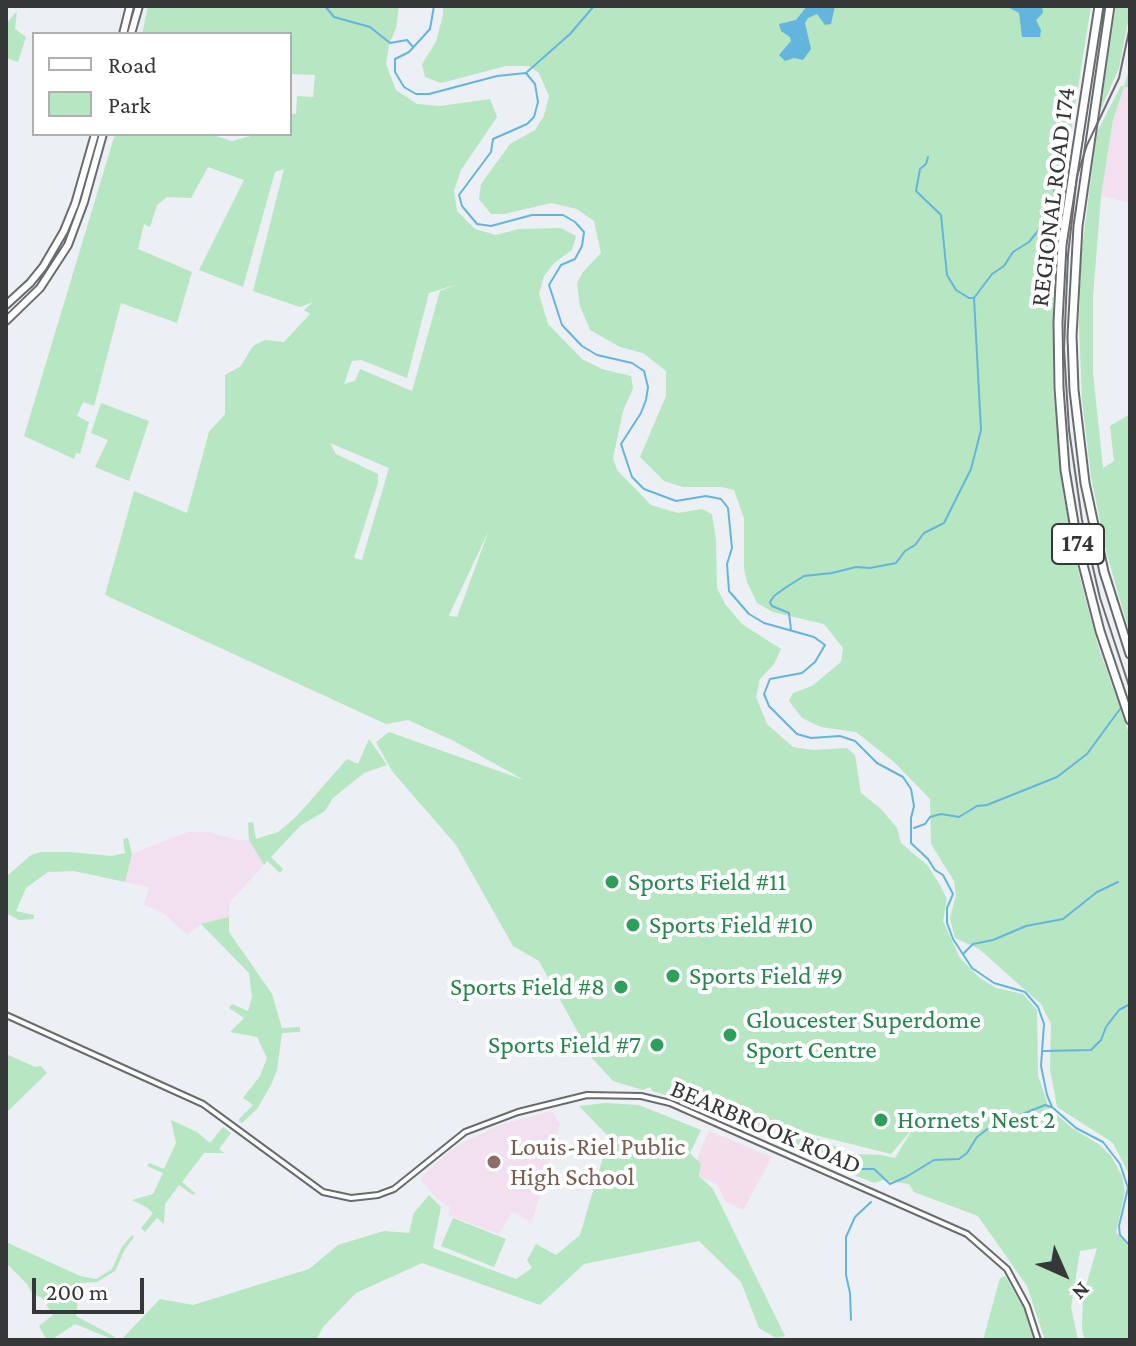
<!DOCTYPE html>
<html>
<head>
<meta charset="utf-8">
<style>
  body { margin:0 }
  #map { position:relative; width:1136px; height:1346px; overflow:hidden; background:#eceff4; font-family:"Crimson Pro",serif }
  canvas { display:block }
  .frame { position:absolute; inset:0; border:8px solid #363739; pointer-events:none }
  .legend { position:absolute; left:32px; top:32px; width:260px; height:104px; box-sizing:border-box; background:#fff; border:2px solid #afafb0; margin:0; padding:10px 14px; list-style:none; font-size:24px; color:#363739 }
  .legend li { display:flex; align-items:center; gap:16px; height:40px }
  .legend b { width:40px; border:2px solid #afafb0 }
  .north { position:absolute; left:1024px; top:1234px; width:80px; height:80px; -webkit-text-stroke:6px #fff; paint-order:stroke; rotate:135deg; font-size:22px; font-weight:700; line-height:32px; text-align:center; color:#363739 }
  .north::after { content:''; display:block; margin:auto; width:28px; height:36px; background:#363739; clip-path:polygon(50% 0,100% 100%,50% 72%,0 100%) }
  .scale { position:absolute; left:32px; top:1278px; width:112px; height:36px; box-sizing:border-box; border:4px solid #363739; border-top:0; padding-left:10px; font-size:24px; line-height:28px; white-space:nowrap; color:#363739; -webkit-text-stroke:6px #fff; paint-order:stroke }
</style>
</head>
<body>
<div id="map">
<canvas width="1136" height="1346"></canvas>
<div class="frame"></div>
<ul class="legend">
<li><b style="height:10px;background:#fff"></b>Road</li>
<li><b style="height:22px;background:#b6e6c2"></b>Park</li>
</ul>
<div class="north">N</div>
<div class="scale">200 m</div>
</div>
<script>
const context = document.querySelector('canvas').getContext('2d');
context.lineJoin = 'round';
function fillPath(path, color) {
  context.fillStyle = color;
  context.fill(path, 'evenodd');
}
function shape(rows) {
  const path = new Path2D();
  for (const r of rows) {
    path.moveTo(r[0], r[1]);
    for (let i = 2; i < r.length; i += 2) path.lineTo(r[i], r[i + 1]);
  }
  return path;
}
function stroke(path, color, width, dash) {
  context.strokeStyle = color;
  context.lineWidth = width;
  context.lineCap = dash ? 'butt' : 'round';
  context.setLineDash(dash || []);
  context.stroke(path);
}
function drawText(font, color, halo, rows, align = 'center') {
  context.font = font + ' "Crimson Pro",serif';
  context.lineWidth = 8;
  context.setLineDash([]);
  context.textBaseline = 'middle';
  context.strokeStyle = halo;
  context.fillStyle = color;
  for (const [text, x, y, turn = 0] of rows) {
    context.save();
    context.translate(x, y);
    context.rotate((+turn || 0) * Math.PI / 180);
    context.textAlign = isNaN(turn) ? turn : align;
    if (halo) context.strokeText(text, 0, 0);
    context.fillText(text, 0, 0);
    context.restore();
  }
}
const commercial = shape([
  [709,1131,772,1157,743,1210,725,1201,718,1185,701,1177,695,1164]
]);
const education = shape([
  [1124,87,1130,88,1130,203,1101,196,1113,120],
  [188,832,208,832,237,840,249,840,264,865,229,903,229,917,201,924,187,935,166,915,144,904,149,887,125,882,132,854],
  [552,1111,560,1124,532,1222,512,1212,499,1234,448,1215,450,1207,437,1199,420,1179,450,1151,470,1139,503,1124]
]);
const green = shape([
  [148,6,399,6,396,28,389,45,386,64,396,90,417,104,440,106,490,99,497,117,461,170,454,191,457,211,475,229,496,235,519,229,561,228,576,236,572,250,554,263,544,276,539,294,548,324,582,359,602,369,631,376,633,388,623,411,613,458,617,470,651,505,678,513,702,509,712,514,716,540,717,588,725,604,742,624,781,649,774,664,760,679,756,697,767,724,793,747,813,750,847,748,855,755,861,793,881,809,897,828,901,843,928,866,941,887,947,899,943,921,960,958,980,978,996,988,1023,994,1037,1010,1038,1075,1049,1108,1072,1128,1100,1145,1111,1156,1122,1176,1125,1192,1116,1232,1130,1249,1130,1340,1085,1340,1082,1330,1083,1296,1097,1248,1080,1251,1071,1307,1078,1340,1045,1340,1027,1286,978,1216,914,1192,909,1184,883,1180,874,1183,788,1149,781,1140,790,1127,784,1126,775,1130,774,1140,683,1100,652,1091,650,1087,643,1090,613,1081,592,1058,539,961,513,946,456,845,392,771,376,742,389,732,524,780,454,741,408,720,386,724,105,595,134,491,187,513,209,432,225,414,225,375,241,366,253,346,265,340,284,342,310,314,304,310,313,302,300,307,253,291,284,169,275,172,243,287,199,270,244,180,208,167,191,198,167,197,157,205,150,227,144,224,138,249,192,272,177,323,121,303,94,406,83,402,77,416,89,422,80,454,76,453,74,459,24,436,115,134,210,134,232,141,258,134,290,134,290,113,296,114,297,96,313,97,315,75,290,74,290,34,142,34],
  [458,284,440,291,412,391,360,369,355,381,344,384,352,361,361,360,407,378,429,293],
  [330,443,389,468,362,560,354,558,378,483,378,474,336,454],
  [489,530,457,617,450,616,449,615],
  [914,1127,895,1158,881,1155,853,1154,803,1132,891,1154],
  [443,6,1091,6,1057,219,1053,262,1053,390,1062,487,1077,566,1098,646,1130,736,1130,1176,1113,1143,1057,1107,1050,1069,1051,1024,1041,1004,979,949,955,938,950,918,956,895,954,881,931,844,930,799,894,762,856,732,821,727,802,718,789,701,793,693,812,686,841,662,843,648,824,624,773,612,757,603,747,582,744,568,744,518,734,490,722,487,683,487,664,481,640,457,666,396,666,371,643,353,620,347,590,330,580,306,577,283,583,272,601,253,594,221,577,209,551,203,504,214,491,214,479,199,481,184,510,144,535,130,544,116,549,96,539,73,529,66,506,66,441,83,425,77,422,64,436,42,443,15],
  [1116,6,1130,6,1130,11,1119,68,1100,111],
  [17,11,15,29,26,37,18,62,6,58,6,24],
  [1130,67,1130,88,1124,87,1113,120,1101,196,1093,297,1093,372,1103,468,1114,461,1110,426,1130,414,1130,635,1106,551,1091,476,1082,400,1079,324,1081,257,1097,132,1121,86,1124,86],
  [101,403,149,421,129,481,95,467,108,440,91,433],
  [369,739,387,765,364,773,333,798,325,811,300,826,271,857,283,869,280,873,267,861,264,865,249,840,248,823,253,822,256,839,278,832,296,817,347,759,358,764],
  [128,838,132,854,125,882,74,871,48,872,26,888,16,911,34,915,34,919,19,920,6,913,6,877,31,855,41,852,69,852,112,856,125,853,123,839],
  [229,917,229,932,272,994,282,1028,300,1027,300,1032,282,1033,277,1070,271,1085,257,1109,242,1123,238,1120,253,1105,243,1098,260,1076,267,1058,257,1037,230,1032,244,1018,229,1008,232,1004,248,1011,252,997,249,973,201,924],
  [6,1054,35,1067,41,1066,47,1073,6,1113],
  [605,1103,639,1105,701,1130,690,1153,701,1164,699,1176,713,1189,785,1336,776,1338,759,1328,741,1282,699,1241,584,1264,540,1305,422,1263,356,1293,323,1327,316,1340,121,1340,160,1299,193,1305,309,1269,338,1245,384,1231,409,1233,414,1213,429,1195,441,1207,433,1248,516,1279,532,1268,527,1260,536,1244,556,1255,580,1235,609,1137,579,1106],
  [171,1120,197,1132,210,1143,223,1127,231,1133,219,1149,224,1153,204,1153,182,1182,195,1193,193,1195,179,1185,165,1204,164,1224,157,1218,145,1232,141,1228,153,1213,146,1207,132,1200,153,1194,163,1173,147,1166,149,1163,164,1169,176,1143],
  [453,1218,506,1239,494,1267,441,1246],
  [132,1235,134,1237,125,1249,115,1271,97,1282,80,1283,76,1316,115,1337,112,1339,75,1324,51,1340,47,1340,39,1326,53,1315,42,1298,32,1293,27,1284,6,1263,6,1242,80,1276,96,1279,112,1269,122,1247],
  [1005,1276,1024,1309,1034,1340,983,1340,1000,1278]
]);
const water = shape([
  [807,6,835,6,831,24,825,25,817,14,808,18,805,23,811,49,803,60,794,58,785,61,779,55,791,41,790,37,781,31,779,24,796,20],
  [1006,6,1042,6,1043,13,1036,20,1041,30,1040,37,1022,37,1019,13]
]);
const stream = shape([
  [325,6,334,17,370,27,390,43,407,40,413,47],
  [434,6,430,29,409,52,395,59,395,72,404,87,416,94,429,94,497,76,526,73,535,84,538,102,534,117,527,124,493,139,491,152,459,195,462,206,477,224,491,226,532,215,563,215,575,222,584,232,582,246,575,259,561,265,549,285,562,325,582,346,597,355,632,363,644,371,648,387,646,400,641,413,621,444,632,477,644,489,676,501,706,496,721,499,728,508,732,548,727,564,729,591,749,614,764,623,814,637,825,645,815,662,802,673,770,679,764,694,769,706,797,734,811,738,840,736,855,741,877,763,903,777,911,789,914,806,911,818,911,843,928,859,935,870,943,875,953,894,947,908,947,923,953,939,972,968,994,983,1025,992,1038,1007,1044,1024,1041,1066,1047,1095,1052,1107,1076,1128,1103,1142,1120,1164,1128,1188,1119,1226,1120,1235,1130,1246],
  [527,72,570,34,594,6],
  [928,157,926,164,920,169,916,191,941,215,947,275,956,290,969,298,974,298],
  [791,630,789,613,772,606,770,602,774,596,785,588,804,576,832,573,856,567,870,568,896,563,905,551,915,545,924,533,944,523,971,469,981,430,974,298,992,274,1004,266,1013,252,1029,242,1038,231,1051,225,1055,182,1053,174],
  [914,828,925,824,930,817,941,814,959,817,977,806,987,805,1057,777,1087,754,1120,709],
  [963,954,973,944,993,940,1026,926,1063,919,1097,892,1118,882],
  [1043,1051,1091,1050,1101,1040,1106,1027,1119,1010,1130,1004],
  [825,1163,833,1155,850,1169,874,1169,890,1184,906,1177,934,1160,959,1159,967,1153,977,1137,990,1127,1045,1105,1051,1107],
  [851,1320,850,1293,846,1275,846,1237,855,1217,871,1202]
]);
const minor = shape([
  [6,1015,203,1104,323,1192,351,1198,378,1195,394,1189,465,1132,518,1112,587,1095,641,1096,670,1103,967,1234,1007,1269,1027,1306,1038,1340]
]);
const major = shape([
  [123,34,130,6],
  [131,34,139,6],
  [6,305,30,283,43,267,64,231,75,204,95,134],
  [6,321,40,288,68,245,84,202,103,134]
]);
const highway = shape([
  [1099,6,1062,245,1058,322,1059,388,1065,470,1077,541,1100,631,1130,720],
  [1110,6,1078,226,1072,336,1074,390,1085,483,1104,572,1130,654]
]);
const tram = shape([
  [1130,26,1119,78,1087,145,1077,176,1068,255,1064,349,1069,430,1082,520,1100,598,1130,689]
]);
const markers = [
  [612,882,8,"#2e9e5b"],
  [633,925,8,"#2e9e5b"],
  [673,976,8,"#2e9e5b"],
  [621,987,8,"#2e9e5b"],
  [730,1035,8,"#2e9e5b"],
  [657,1045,8,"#2e9e5b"],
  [881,1120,8,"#2e9e5b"],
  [494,1162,8,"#8d6e63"]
];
const shields = [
  [1078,544,52]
];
const shieldNames = [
  ["174",1078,544]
];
const streetNames = [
  ["REGIONAL ROAD 174",1053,197,-83],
  ["BEARBROOK ROAD",766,1127,23]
];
const leisureNames = [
  ["Sports Field #11",628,882],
  ["Sports Field #10",649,925],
  ["Sports Field #9",689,976],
  ["Sports Field #8",605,987,"right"],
  ["Gloucester Superdome",746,1020],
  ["Sport Centre",746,1050],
  ["Sports Field #7",641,1045,"right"],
  ["Hornets' Nest 2",897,1120]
];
const educationNames = [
  ["Louis-Riel Public",510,1147],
  ["High School",510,1177]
];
fillPath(commercial, '#f4deeb');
fillPath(education, '#f2dfef');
fillPath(green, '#b6e6c2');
fillPath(water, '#64b5dd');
stroke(stream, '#64b5dd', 2);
stroke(minor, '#696c6f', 8);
stroke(major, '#696c6f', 10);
stroke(highway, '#696c6f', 11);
stroke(minor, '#fff', 4);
stroke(major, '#fff', 6);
stroke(highway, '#fff', 7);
stroke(tram, '#6d6e71', 2);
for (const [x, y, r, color] of markers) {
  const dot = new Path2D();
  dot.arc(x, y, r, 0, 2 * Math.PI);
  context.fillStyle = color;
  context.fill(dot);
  stroke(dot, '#fff', 3);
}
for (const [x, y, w] of shields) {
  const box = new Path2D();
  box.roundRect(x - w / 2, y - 20, w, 40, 6);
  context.fillStyle = '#fff';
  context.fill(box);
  stroke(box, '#363739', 2);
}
drawText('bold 24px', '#363739', null, shieldNames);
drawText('26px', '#363739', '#fff', streetNames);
drawText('26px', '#27864d', '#fff', leisureNames, 'left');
drawText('26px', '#785e54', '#fff', educationNames, 'left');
</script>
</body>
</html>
